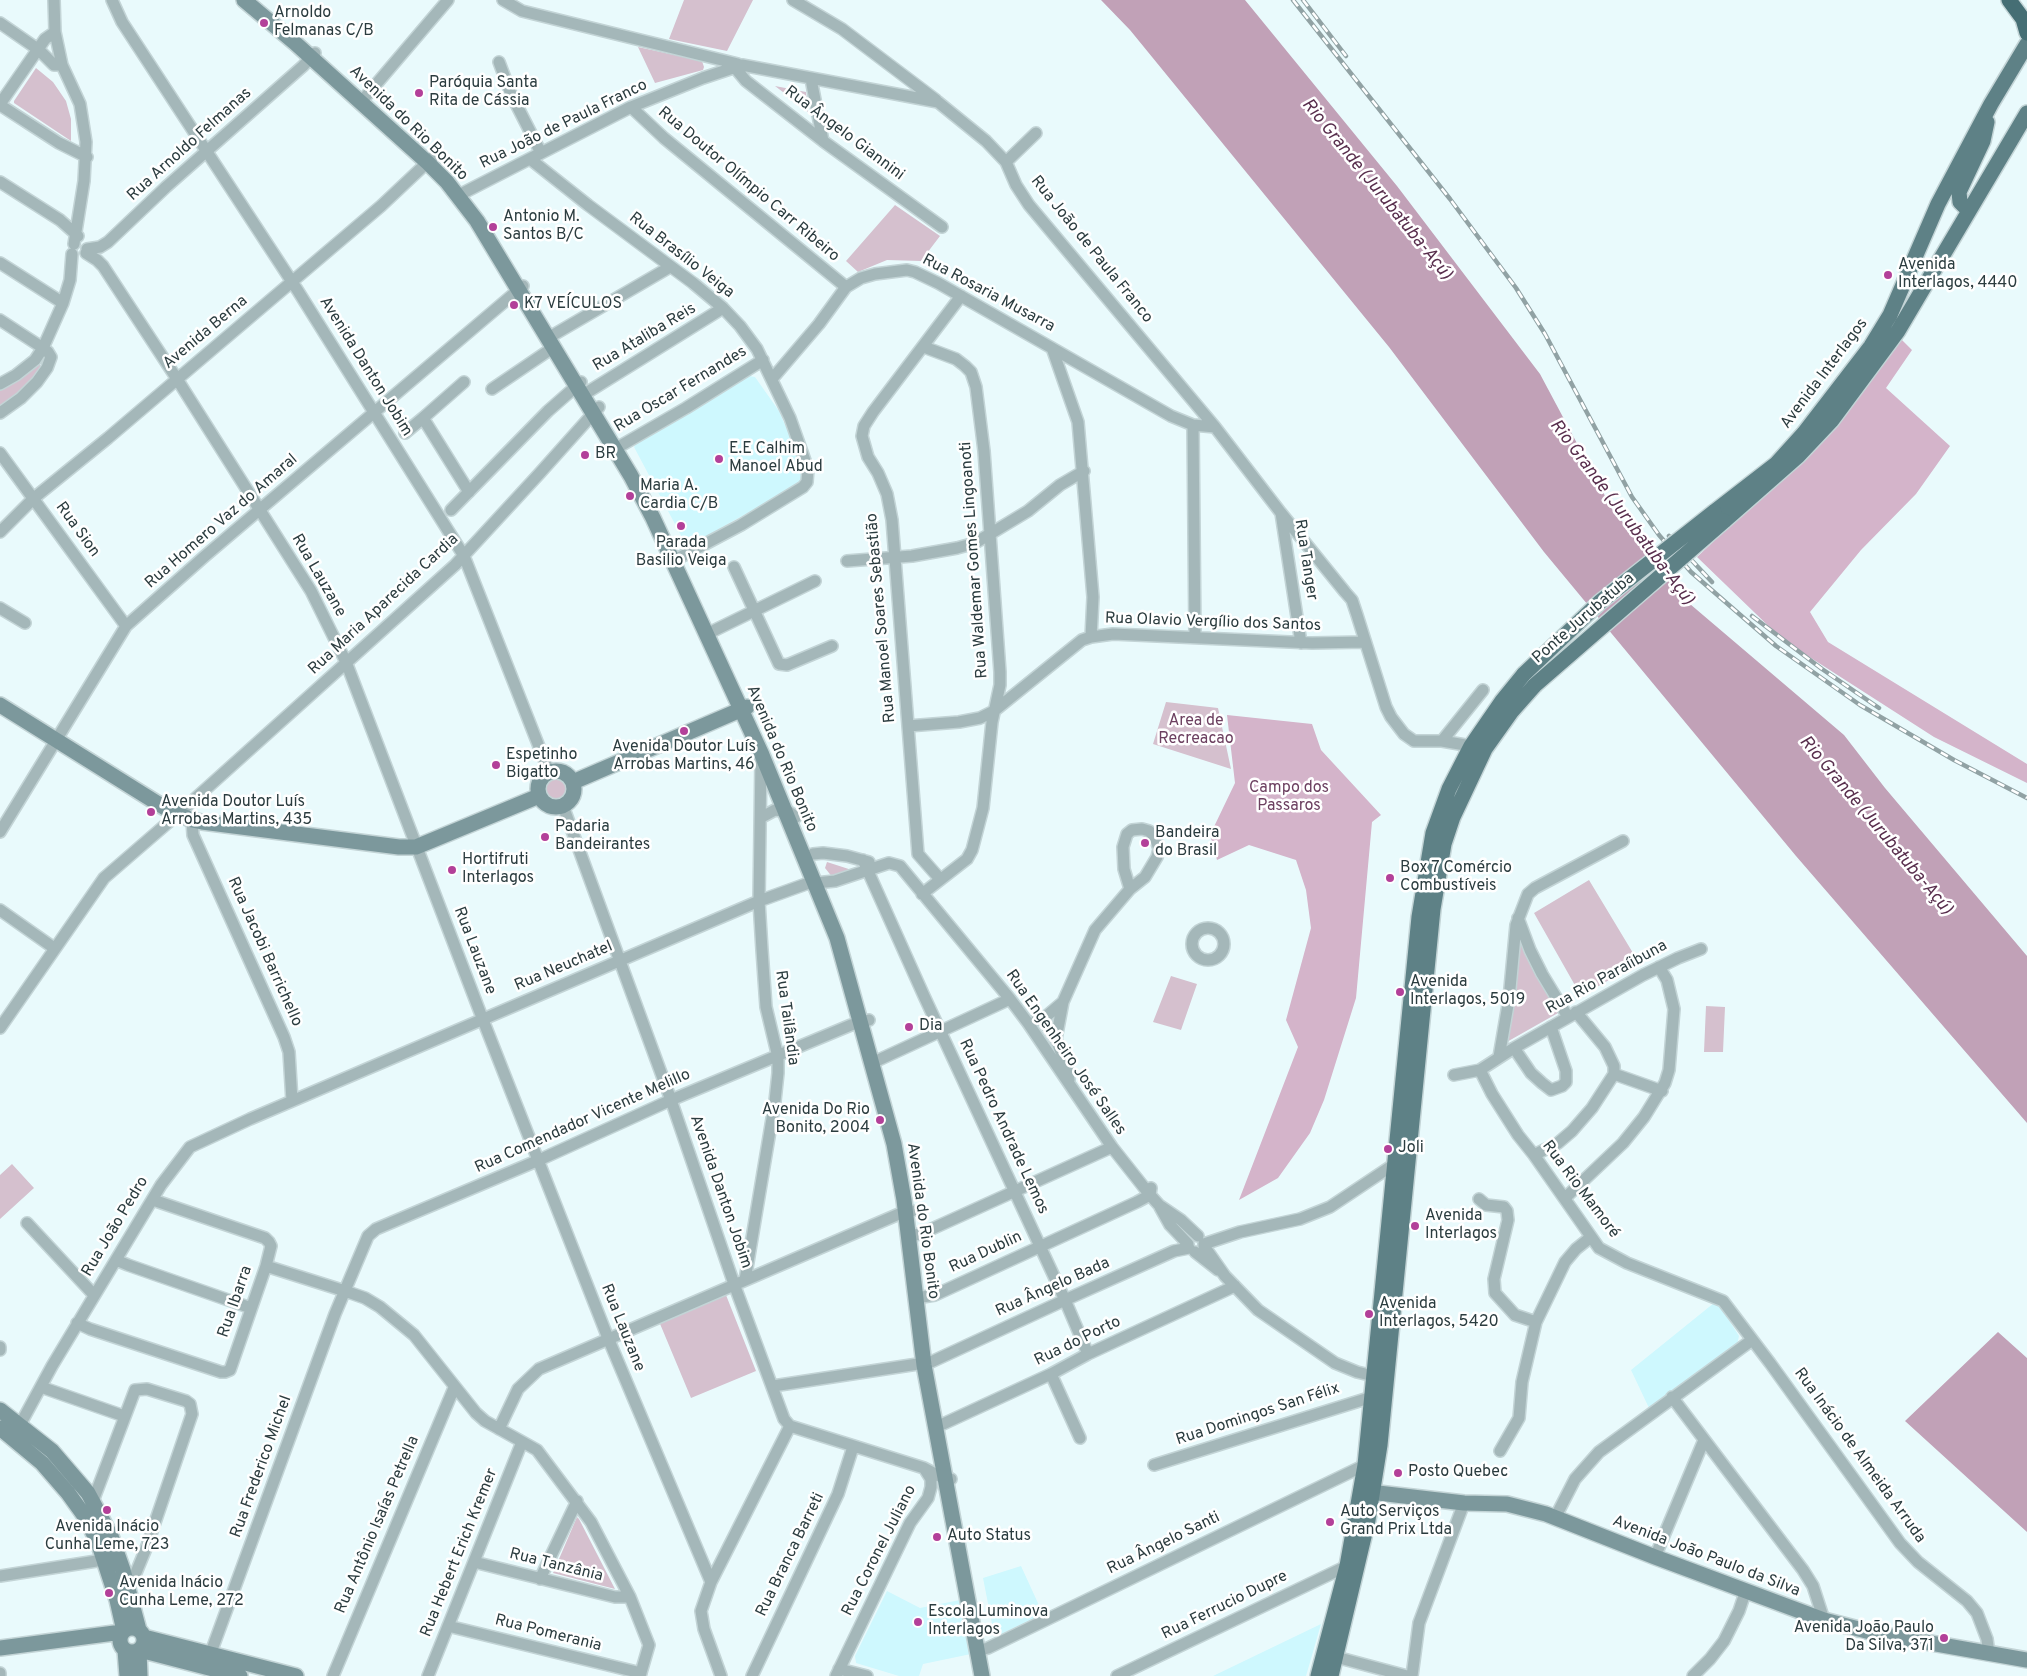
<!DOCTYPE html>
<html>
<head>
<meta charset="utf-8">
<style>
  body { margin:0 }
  canvas { display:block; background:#e9fafc }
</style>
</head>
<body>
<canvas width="2027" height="1676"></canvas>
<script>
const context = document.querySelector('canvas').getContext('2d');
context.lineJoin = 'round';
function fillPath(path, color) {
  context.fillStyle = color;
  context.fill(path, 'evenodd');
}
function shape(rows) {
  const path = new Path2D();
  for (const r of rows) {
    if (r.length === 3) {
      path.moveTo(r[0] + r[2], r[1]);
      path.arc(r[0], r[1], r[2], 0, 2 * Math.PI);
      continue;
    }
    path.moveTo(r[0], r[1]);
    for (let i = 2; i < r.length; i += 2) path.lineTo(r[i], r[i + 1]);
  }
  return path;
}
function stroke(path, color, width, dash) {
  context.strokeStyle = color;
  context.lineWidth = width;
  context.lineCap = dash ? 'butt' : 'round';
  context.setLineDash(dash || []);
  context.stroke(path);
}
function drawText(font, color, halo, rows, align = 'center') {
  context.font = font + ' Overpass,sans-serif';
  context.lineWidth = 5;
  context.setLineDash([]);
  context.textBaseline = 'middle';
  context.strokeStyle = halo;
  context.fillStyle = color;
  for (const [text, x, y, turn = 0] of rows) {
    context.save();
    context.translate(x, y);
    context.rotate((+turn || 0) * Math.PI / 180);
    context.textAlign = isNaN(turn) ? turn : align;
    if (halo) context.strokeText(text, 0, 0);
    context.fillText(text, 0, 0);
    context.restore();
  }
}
const built = shape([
  [749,376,755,377,779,411,803,467,804,473,801,483,692,544,688,544,684,541,634,447,636,444],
  [1714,1303,1718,1303,1739,1336,1737,1345,1649,1408,1631,1370],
  [1021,1566,1043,1614,997,1636,994,1634,983,1578],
  [887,1591,920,1608,960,1600,971,1654,923,1664,919,1676,899,1676,856,1663,855,1656],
  [1321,1624,1306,1676,1213,1676]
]);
const green = shape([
  [684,0,753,0,727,51,669,39],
  [638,47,702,61,704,67,703,70,655,83],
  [36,68,53,82,66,101,71,119,71,141,14,103,14,101],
  [775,86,806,92,808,112,792,99],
  [895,205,940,236,921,261,887,260,858,272,846,261],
  [37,362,44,369,0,408,0,388],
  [1166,702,1218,708,1231,769,1153,744],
  [556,789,13],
  [827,862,858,872,833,878,825,868],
  [1589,880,1639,963,1581,996,1534,913],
  [1520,935,1558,1007,1558,1013,1505,1043],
  [1171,976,1197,984,1181,1030,1153,1022],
  [1706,1006,1725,1007,1723,1052,1704,1052],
  [12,1164,34,1188,0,1219,0,1175],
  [720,1292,726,1295,756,1371,691,1398,658,1319],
  [577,1517,579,1519,615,1589,553,1573]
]);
const forest = shape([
  [1900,338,1912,350,1886,388,1950,446,1916,494,1861,550,1810,612,1828,642,2027,764,2027,783,1934,737,1783,640,1697,557,1810,451],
  [1227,715,1312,724,1321,750,1381,815,1372,822,1356,998,1324,1100,1310,1133,1278,1178,1239,1200,1298,1047,1286,1020,1311,928,1306,890,1296,860,1249,845,1217,860,1210,835,1235,783]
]);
const water = shape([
  [1101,0,1245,0,1397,186,1540,374,1612,509,1690,604,1844,735,1885,788,2027,956,2027,1123,1796,856,1544,552,1389,347,1130,30],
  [1998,1332,2027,1358,2027,1532,1905,1421]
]);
const street = shape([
  [54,0,55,32,62,65,80,104,86,142,84,181,74,244],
  [112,0,122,22,298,291,464,556,549,772],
  [503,0,522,11,738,64],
  [793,0,842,29,936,100],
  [0,23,39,50,54,65,62,65],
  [499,62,511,94,541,153],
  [731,63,746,81,823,141,942,227],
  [811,79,823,141],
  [361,102,448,0],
  [0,104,45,39,55,32],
  [0,105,59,143,87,157],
  [631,107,664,138,846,287],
  [530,159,588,205,693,283,723,308,740,326,757,349,790,418,808,469,807,482,803,487,741,525,673,561],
  [1006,162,1036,133],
  [0,182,60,220,78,236],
  [463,193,631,107,703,78,742,65,938,102,986,141,1006,162,1016,185,1029,205,1215,427,1281,513,1345,592,1352,600,1357,615,1386,707,1391,717,1404,734,1414,741,1442,741,1471,746],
  [87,249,100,247,108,242,166,187,303,66,315,53],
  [86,253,97,260,103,266,177,379,311,591,346,662,483,1020,608,1338,711,1582,701,1611,704,1629,721,1676],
  [0,263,63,303],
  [0,320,43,348,48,352,51,357,47,368,37,382,21,398,0,413],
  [548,338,670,267],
  [1052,348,1078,422,1093,597,1091,637],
  [772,379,819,324,846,287,861,278,875,274,907,270,915,272,938,283,1171,416,1193,425,1215,427],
  [0,384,16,375,35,360,43,348,63,303,70,280,72,254],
  [492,389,554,347],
  [583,395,723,308],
  [423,418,464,382],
  [1193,425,1195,637],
  [405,433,423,418,469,492],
  [615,449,686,408,763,360],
  [0,453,126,626],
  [451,510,548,411,581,382],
  [1281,513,1301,643],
  [0,532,34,498,108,438,381,206,433,157],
  [847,561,912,556,957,548,975,543,1028,511,1060,485,1084,471],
  [734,567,779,664,787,665,832,646],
  [0,608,25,623],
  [713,631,815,581],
  [908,726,959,722,980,718,994,711,1082,640,1091,637,1113,634,1312,643,1365,642],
  [1442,741,1483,690],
  [563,806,671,1100,734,1284,784,1419,790,1426,924,1468,945,1479,951,1479],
  [762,817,775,810,789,812,796,817],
  [192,820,193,835,284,1037,289,1052,292,1101],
  [0,832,126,626,205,556,523,286],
  [813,854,823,853,847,856,869,862],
  [863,860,924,996,1065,1300,1088,1354],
  [940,879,918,854,892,520,887,494,878,473,868,457,862,436,864,426,873,412,961,296],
  [922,894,967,859,972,850,983,808,992,722,1000,685,1000,672,984,451,976,387,971,372,965,366,956,359,924,347],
  [0,910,54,948],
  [1518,918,1530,950,1542,974,1568,1017],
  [1208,944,16],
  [1037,1019,1043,1019,1063,1002],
  [1043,1019,1056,1039,1068,1071,1069,1080],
  [0,1028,104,878,178,814,455,565,539,474,599,407],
  [1056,1039,1063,1002,1095,930,1130,889,1145,877,1157,857,1159,849,1155,837,1149,831,1142,829,1132,830,1127,834,1123,847,1124,869,1130,889],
  [1514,1048,1531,1073,1542,1083,1551,1090,1562,1086,1566,1082,1566,1071,1551,1027],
  [1499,1057,1509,999,1516,925,1528,894,1535,888,1623,841],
  [872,1063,1010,999],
  [1480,1070,1492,1094,1518,1135,1534,1155,1599,1248,1627,1263,1723,1301,1770,1363,1900,1543,1918,1562,1967,1601,1977,1613,1987,1639,1989,1654],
  [1614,1074,1662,1091],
  [1454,1075,1480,1070,1514,1048,1643,975,1678,958,1701,949],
  [1534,1155,1558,1143,1572,1131,1592,1108,1614,1074,1614,1066,1605,1047,1576,1012],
  [1565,1198,1623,1143,1644,1117,1665,1083,1669,1070,1674,1009,1667,980,1659,967],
  [1479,1199,1486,1205,1504,1207,1507,1211,1508,1220,1494,1279,1495,1293,1515,1315,1536,1322],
  [1160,1207,1170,1225,1188,1244],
  [27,1223,94,1295],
  [909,1237,925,1232,1112,1147],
  [1204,1244,1240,1232,1300,1219,1330,1207,1399,1161],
  [1204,1246,1225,1276,1258,1310,1335,1363,1357,1372,1374,1376],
  [1195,1252,1218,1270],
  [116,1260,128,1265,251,1308],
  [266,1266,345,1291,365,1298,380,1307,414,1335,476,1413,485,1421,537,1450,591,1522,630,1597,649,1645,640,1676],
  [745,1280,775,1101,778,1073,778,1057,766,1007,762,950,759,901,761,756],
  [916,1298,935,1295,1137,1202,1150,1195,1151,1188],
  [77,1323,90,1329,221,1372,225,1372,230,1370,266,1266,271,1246,269,1242,265,1238,153,1200],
  [0,1347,0,1350],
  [1051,1374,1080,1438],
  [773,1386,931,1362,1065,1300,1174,1251,1189,1248],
  [41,1387,124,1416],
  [1672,1397,1803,1570,1813,1586,1824,1620],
  [20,1425,52,1366,161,1185,190,1147,250,1119,759,901,806,884,835,881,889,863,900,866,1010,999,1028,1023,1112,1147,1150,1195,1159,1205,1181,1220,1198,1236],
  [934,1426,943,1424,1051,1374,1088,1354,1235,1286],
  [499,1429,518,1389,539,1369,899,1214,912,1211],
  [1500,1451,1519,1418,1522,1382,1536,1322,1565,1262,1576,1249,1591,1237],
  [1154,1465,1372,1397],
  [93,1501,135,1390,147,1389,186,1401,190,1404,192,1414,147,1546,128,1592],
  [1555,1518,1575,1479,1599,1452,1752,1340],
  [1655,1557,1704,1440],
  [474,1562,615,1597,630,1597],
  [0,1576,103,1560],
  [540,1579,577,1501],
  [711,1582,790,1426],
  [448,1626,641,1673],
  [977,1651,988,1648,1365,1465],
  [210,1655,335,1314,368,1236,376,1229,539,1160,671,1100,851,1025,869,1020],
  [1336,1657,1407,1676],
  [839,1669,867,1676],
  [0,1673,0,1676],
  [333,1676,454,1388],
  [428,1676,522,1442],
  [752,1676,838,1494,853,1447],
  [836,1676,910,1523,928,1498,931,1487,931,1479,924,1468],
  [1117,1676,1347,1566],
  [1412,1676,1419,1623,1464,1503],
  [1693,1676,1710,1659,1724,1641,1739,1611,1746,1590]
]);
const secondary = shape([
  [244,0,294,42,428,163,447,182,477,221,631,476,653,518,762,755,837,938,894,1144,904,1200,924,1365,982,1676],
  [0,705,165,808,192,820,202,822,399,847,416,847,539,796],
  [556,789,18],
  [573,782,747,707],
  [0,1410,52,1451,88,1493,111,1536,123,1570,139,1630],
  [0,1428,42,1463,68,1493,86,1518,99,1545,117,1600,124,1631],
  [1361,1491,1464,1503,1507,1504,1546,1514,1655,1557,1824,1620,1874,1633,2027,1660],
  [132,1640,12],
  [144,1637,296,1676],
  [0,1648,122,1632],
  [125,1650,127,1676],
  [140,1650,240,1676],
  [139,1651,140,1676]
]);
const primary = shape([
  [1969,211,1960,202,1959,192,1983,141,1987,122],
  [1714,512,1776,464,1804,433,1871,346,1890,315,1938,204,1991,104,2027,44],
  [1724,521,1798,456,1832,420,1898,331,2027,113],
  [1318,1676,1347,1566,1365,1465,1419,917,1433,833,1449,789,1471,746,1502,701,1524,674],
  [1331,1676,1368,1520,1380,1445,1433,909,1444,844,1453,817,1485,749,1512,711,1535,685]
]);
const highway = shape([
  [2009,0,2023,19,2027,33]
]);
const rail = shape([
  [1293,0,1450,199,1516,288,1545,334,1632,497,1659,535,1691,572,1776,646,1860,705,1954,760,2027,798],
  [1303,0,1346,56],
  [1669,536,1712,582],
  [1752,616,1822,669,1879,708]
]);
const primaryBridge = shape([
  [1524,674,1600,602,1714,512],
  [1535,685,1724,521]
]);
const markers = [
  [264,23,5,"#b34099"],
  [419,93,5,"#b34099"],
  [493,227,5,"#b34099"],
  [1888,275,5,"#b34099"],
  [514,305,5,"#b34099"],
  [585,455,5,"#b34099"],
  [719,459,5,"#b34099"],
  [630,496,5,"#b34099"],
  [681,526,5,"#b34099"],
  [684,731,5,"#b34099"],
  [496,765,5,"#b34099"],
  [151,812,5,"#b34099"],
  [545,837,5,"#b34099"],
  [1145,843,5,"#b34099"],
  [452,870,5,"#b34099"],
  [1390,878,5,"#b34099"],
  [1400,992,5,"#b34099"],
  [909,1027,5,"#b34099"],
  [880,1120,5,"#b34099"],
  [1388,1149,5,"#b34099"],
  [1415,1226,5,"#b34099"],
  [1369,1314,5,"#b34099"],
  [1398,1473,5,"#b34099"],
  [107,1510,5,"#b34099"],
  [1330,1522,5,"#b34099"],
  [937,1537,5,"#b34099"],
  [109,1593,5,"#b34099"],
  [918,1622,5,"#b34099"],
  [1944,1638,5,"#b34099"]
];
const poiNames = [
  ["Arnoldo",274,14],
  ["Felmanas C/B",274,32],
  ["Paróquia Santa",429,84],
  ["Rita de Cássia",429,102],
  ["Antonio M.",503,218],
  ["Santos B/C",503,236],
  ["Avenida",1898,266],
  ["Interlagos, 4440",1898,284],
  ["K7 VEÍCULOS",524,305],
  ["E.E Calhim",729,450],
  ["Manoel Abud",729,468],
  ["BR",595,455],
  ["Maria A.",640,487],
  ["Cardia C/B",640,505],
  ["Parada",681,544,"center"],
  ["Basilio Veiga",681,562,"center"],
  ["Avenida Doutor Luís",684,748,"center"],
  ["Arrobas Martins, 46",684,766,"center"],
  ["Espetinho",506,756],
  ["Bigatto",506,774],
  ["Avenida Doutor Luís",161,803],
  ["Arrobas Martins, 435",161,821],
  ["Padaria",555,828],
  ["Bandeirantes",555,846],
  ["Bandeira",1155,834],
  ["do Brasil",1155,852],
  ["Hortifruti",462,861],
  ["Interlagos",462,879],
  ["Box 7 Comércio",1400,869],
  ["Combustíveis",1400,887],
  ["Avenida",1410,983],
  ["Interlagos, 5019",1410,1001],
  ["Dia",919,1027],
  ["Avenida Do Rio",870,1111,"right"],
  ["Bonito, 2004",870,1129,"right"],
  ["Joli",1398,1149],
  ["Avenida",1425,1217],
  ["Interlagos",1425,1235],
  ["Avenida",1379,1305],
  ["Interlagos, 5420",1379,1323],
  ["Posto Quebec",1408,1473],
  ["Auto Serviços",1340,1513],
  ["Grand Prix Ltda",1340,1531],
  ["Avenida Inácio",107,1528,"center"],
  ["Cunha Leme, 723",107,1546,"center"],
  ["Auto Status",947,1537],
  ["Avenida Inácio",119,1584],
  ["Cunha Leme, 272",119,1602],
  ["Escola Luminova",928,1613],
  ["Interlagos",928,1631],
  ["Avenida João Paulo",1934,1629,"right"],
  ["Da Silva, 371",1934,1647,"right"]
];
const streetNames = [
  ["Avenida do Rio Bonito",408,124,44],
  ["Rua João de Paula Franco",564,125,-26],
  ["Rua Ângelo Giannini",844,134,37],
  ["Rua Arnoldo Felmanas",190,145,-42],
  ["Rua Doutor Olímpio Carr Ribeiro",748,185,40],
  ["Rua João de Paula Franco",1091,250,51],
  ["Rua Brasílio Veiga",681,256,38],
  ["Rua Rosaria Musarra",988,294,28],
  ["Avenida Berna",206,333,-40],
  ["Rua Ataliba Reis",645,338,-31],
  ["Avenida Danton Jobim",365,367,58],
  ["Avenida Interlagos",1825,374,-53],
  ["Rua Oscar Fernandes",681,390,-31],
  ["Rua Homero Vaz do Amaral",222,522,-41],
  ["Rua Sion",77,530,54],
  ["Rua Waldemar Gomes Lingoanoti",975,560,-94],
  ["Rua Tanger",1305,560,81],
  ["Rua Lauzane",318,576,60],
  ["Rua Maria Aparecida Cardia",384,605,-43],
  ["Rua Manoel Soares Sebastião",882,618,-95],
  ["Ponte Jurubatuba",1584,619,-41],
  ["Rua Olavio Vergílio dos Santos",1213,623,2],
  ["Avenida do Rio Bonito",781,759,67],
  ["Rua Lauzane",474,951,69],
  ["Rua Jacobi Barrichello",264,952,66],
  ["Rua Neuchatel",564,967,-23],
  ["Rua Rio Paraíibuna",1607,978,-29],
  ["Rua Tailândia",786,1018,82],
  ["Rua Engenheiro José Salles",1065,1053,55],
  ["Rua Comendador Vicente Melillo",583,1122,-24],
  ["Rua Pedro Andrade Lemos",1003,1127,65],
  ["Rua Rio Mamoré",1580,1190,53],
  ["Avenida Danton Jobim",720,1192,71],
  ["Avenida do Rio Bonito",922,1221,82],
  ["Rua João Pedro",116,1227,-59],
  ["Rua Dublin",986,1253,-25],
  ["Rua Ângelo Bada",1053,1288,-24],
  ["Rua Ibarra",236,1302,-71],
  ["Rua Lauzane",622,1328,68],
  ["Rua do Porto",1078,1342,-26],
  ["Rua Domingos San Félix",1258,1415,-18],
  ["Rua Inácio de Almeida Arruda",1859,1456,54],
  ["Rua Frederico Michel",262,1467,-70],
  ["Rua Antônio Isaías Petrella",378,1525,-67],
  ["Rua Ângelo Santi",1164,1544,-26],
  ["Rua Coronel Juliano",880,1551,-63],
  ["Rua Hebert Erich Kremer",460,1553,-68],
  ["Rua Branca Barreti",791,1555,-64],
  ["Avenida João Paulo da Silva",1706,1557,21],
  ["Rua Tanzânia",556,1566,14],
  ["Rua Ferrucio Dupre",1225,1606,-26],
  ["Rua Pomerania",548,1634,14]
];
const parkNames = [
  ["Area de",1196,722],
  ["Recreacao",1196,740],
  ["Campo dos",1289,789],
  ["Passaros",1289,807]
];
const waterNames = [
  ["Rio Grande (Jurubatuba-Açú)",1376,190,51],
  ["Rio Grande (Jurubatuba-Açú)",1621,513,53],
  ["Rio Grande (Jurubatuba-Açú)",1875,826,50]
];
fillPath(built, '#cef8fe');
fillPath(green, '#d5c0ce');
fillPath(forest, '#d4b4ca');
fillPath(water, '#c1a1b7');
stroke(street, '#c3d4d6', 14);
stroke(secondary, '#c3d4d6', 18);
stroke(primary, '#c3d4d6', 18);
stroke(highway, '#c3d4d6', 18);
stroke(street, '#a4b7b9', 11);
stroke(secondary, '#7c989c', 15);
stroke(primary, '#5e8186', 15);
stroke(highway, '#456e74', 15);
stroke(rail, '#91a2a4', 4.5);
stroke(rail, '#fff', 2.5, [8]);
stroke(primaryBridge, '#c3d4d6', 18, []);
stroke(primaryBridge, '#5e8186', 15);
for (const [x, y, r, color] of markers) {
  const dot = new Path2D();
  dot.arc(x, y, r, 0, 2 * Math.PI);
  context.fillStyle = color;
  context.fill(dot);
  stroke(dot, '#fff', 2);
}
drawText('16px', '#2b3c3f', '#fff', poiNames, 'left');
drawText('16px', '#2b3c3f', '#fff', streetNames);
drawText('16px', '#6c4060', '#fff', parkNames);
drawText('italic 18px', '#582e4d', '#fff', waterNames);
</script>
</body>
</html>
